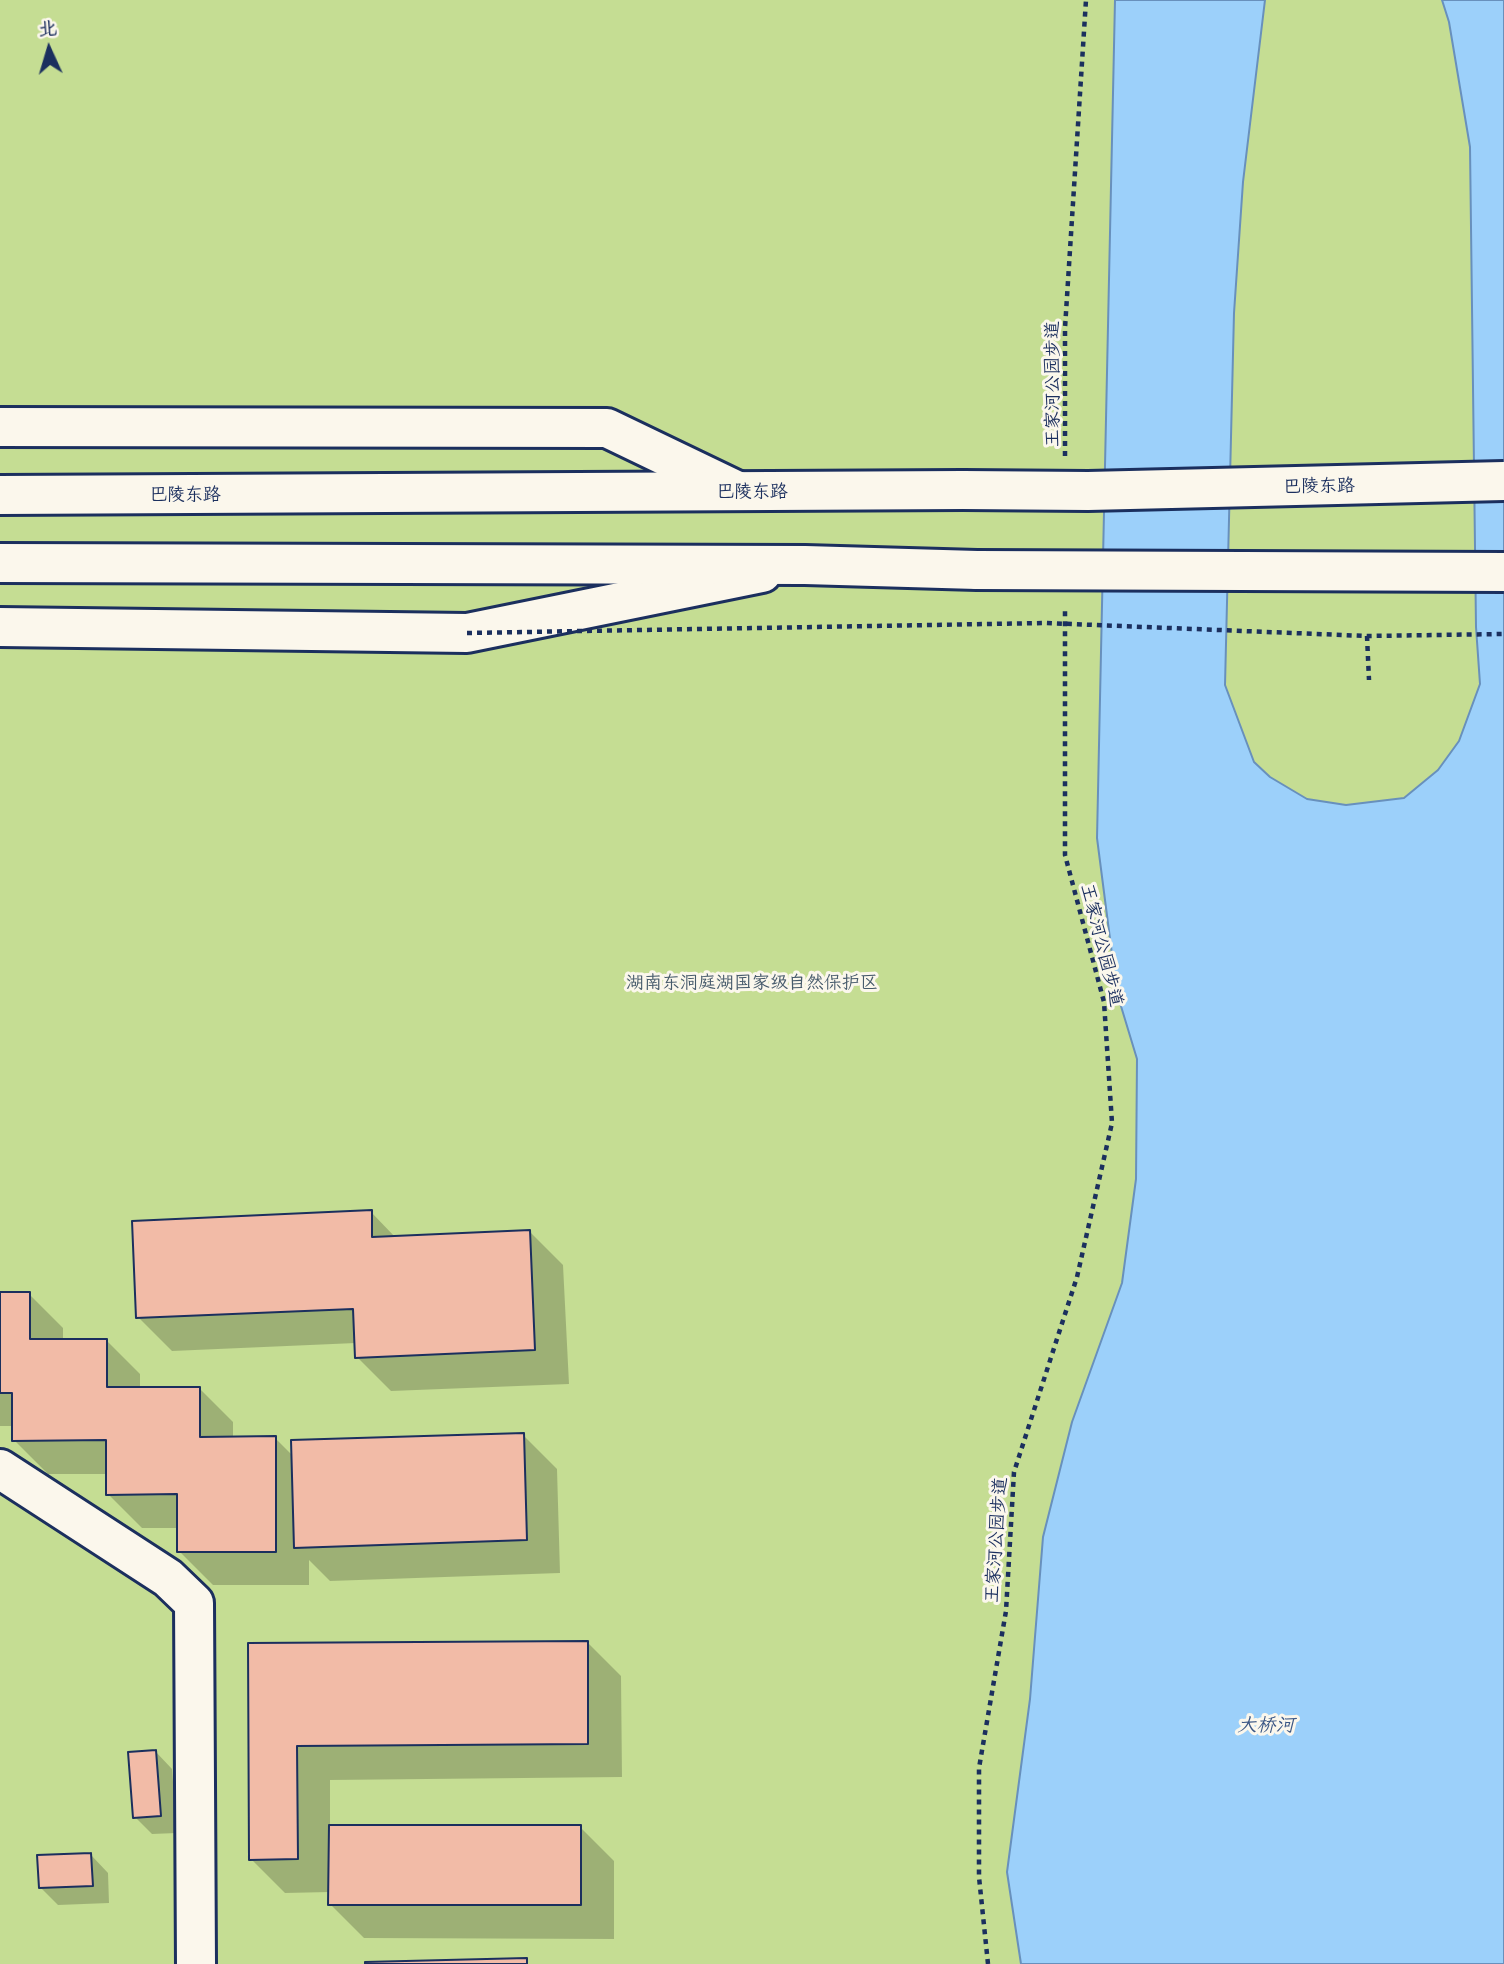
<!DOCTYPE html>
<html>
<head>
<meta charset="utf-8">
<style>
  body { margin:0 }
  #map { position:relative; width:1504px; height:1964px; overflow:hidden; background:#f9ebde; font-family:Mali,"LXGW WenKai TC",sans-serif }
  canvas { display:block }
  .north { position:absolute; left:14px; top:14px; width:70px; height:70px; -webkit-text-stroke:5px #fbf7ec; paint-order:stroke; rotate:356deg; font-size:19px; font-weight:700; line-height:28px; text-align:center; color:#1b2f5e }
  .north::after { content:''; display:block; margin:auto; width:24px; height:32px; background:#1b2f5e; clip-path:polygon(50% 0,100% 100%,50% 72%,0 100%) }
</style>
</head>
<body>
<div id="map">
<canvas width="1504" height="1964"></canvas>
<div class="north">北</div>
</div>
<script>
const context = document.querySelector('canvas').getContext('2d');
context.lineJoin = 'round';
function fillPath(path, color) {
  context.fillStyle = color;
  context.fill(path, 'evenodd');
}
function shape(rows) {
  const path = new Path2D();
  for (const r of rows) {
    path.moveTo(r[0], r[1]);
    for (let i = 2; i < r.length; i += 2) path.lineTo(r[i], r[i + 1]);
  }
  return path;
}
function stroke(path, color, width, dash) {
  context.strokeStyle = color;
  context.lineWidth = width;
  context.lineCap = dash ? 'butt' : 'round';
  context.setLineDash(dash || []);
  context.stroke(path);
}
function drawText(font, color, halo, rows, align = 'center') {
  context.font = font + ' Mali,"LXGW WenKai TC",sans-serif';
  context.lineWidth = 6;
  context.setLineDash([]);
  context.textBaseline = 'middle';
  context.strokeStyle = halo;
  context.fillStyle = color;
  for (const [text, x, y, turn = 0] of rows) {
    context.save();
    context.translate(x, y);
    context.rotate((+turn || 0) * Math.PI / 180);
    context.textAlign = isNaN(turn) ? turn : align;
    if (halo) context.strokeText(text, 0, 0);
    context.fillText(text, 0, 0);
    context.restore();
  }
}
const green = shape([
  [0,0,1504,0,1504,1964,0,1964]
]);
const water = shape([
  [1115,0,1265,0,1243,182,1234,313,1225,685,1254,762,1270,777,1307,799,1346,805,1404,798,1438,770,1459,741,1480,684,1476,627,1470,147,1449,22,1442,0,1504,0,1504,1964,1021,1964,1007,1872,1030,1699,1043,1537,1072,1422,1122,1283,1136,1179,1137,1059,1117,993,1097,838,1115,0]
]);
const shadow = shape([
  [371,1212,396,1238,529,1231,563,1265,569,1384,391,1391,357,1357,356,1343,172,1351,138,1317],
  [0,1294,29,1294,63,1328,63,1340,106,1340,140,1374,140,1389,199,1388,233,1422,233,1438,275,1438,293,1456,523,1435,557,1469,560,1573,330,1581,309,1560,309,1585,213,1585,179,1551,178,1528,142,1528,108,1494,108,1474,48,1474,14,1440,14,1426,0,1426],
  [587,1642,621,1676,622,1777,330,1780,330,1826,580,1827,614,1861,614,1939,364,1938,330,1904,330,1892,285,1893,251,1859,250,1645],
  [155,1751,172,1769,177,1833,152,1834,135,1817],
  [91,1855,108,1873,109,1903,58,1905,40,1887]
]);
const building = shape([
  [372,1210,372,1237,530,1230,535,1350,355,1358,353,1309,136,1318,132,1221,372,1210],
  [0,1292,30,1292,30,1339,107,1339,107,1387,200,1387,200,1437,276,1436,276,1552,177,1552,177,1494,106,1495,106,1440,12,1441,12,1393,0,1393,0,1292],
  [524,1433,527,1540,294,1548,291,1440,524,1433],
  [588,1641,588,1744,297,1746,298,1859,249,1860,248,1643,588,1641],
  [156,1750,161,1816,133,1818,128,1752,156,1750],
  [329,1825,581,1825,581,1905,328,1905,329,1825],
  [91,1853,93,1886,39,1888,37,1855,91,1853],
  [527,1958,527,1964,365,1964,365,1962,527,1958]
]);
const path = shape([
  [1065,456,1065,328,1086,0],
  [1367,636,1369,680],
  [988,1964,979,1877,979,1768,1006,1611,1014,1472,1077,1277,1112,1123,1104,1002,1065,855,1065,608]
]);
const minor = shape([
  [0,427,607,428,738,491],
  [0,627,467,633,762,573],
  [0,1469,168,1578,194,1603,196,1964]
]);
const major = shape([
  [0,495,963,490],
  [0,563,805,565,977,570]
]);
const pathBridge = shape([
  [467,633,1046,623,1367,636,1504,634]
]);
const majorBridge = shape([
  [963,490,1088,491,1504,481],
  [977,570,1504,572]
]);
const streetNames = [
  ["王家河公园步道",1052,384,-90],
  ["巴陵东路",1319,486,-1],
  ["巴陵东路",752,491],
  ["巴陵东路",185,494],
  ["王家河公园步道",1102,945,76],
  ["王家河公园步道",996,1540,-86]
];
const parkNames = [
  ["湖南东洞庭湖国家级自然保护区",752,982]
];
const waterNames = [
  ["大桥河",1266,1725]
];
fillPath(green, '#c5dd93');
fillPath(water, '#9cd0fa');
stroke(water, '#6890bc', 2);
fillPath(shadow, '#0003');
fillPath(building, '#f2bba7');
stroke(building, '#1b2f5e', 2);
stroke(minor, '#1b2f5e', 44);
stroke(major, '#1b2f5e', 44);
stroke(path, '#1b2f5e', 4.5, [5, 5]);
stroke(minor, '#fbf7ec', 38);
stroke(major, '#fbf7ec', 38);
stroke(majorBridge, '#1b2f5e', 44, []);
stroke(pathBridge, '#1b2f5e', 4.5, [5, 5]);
stroke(majorBridge, '#fbf7ec', 38);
drawText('18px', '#1b2f5e', '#fbf7ec', streetNames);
drawText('18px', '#465a6b', '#fbf7ec', parkNames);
drawText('italic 19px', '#3b5785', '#fbf7ec', waterNames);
</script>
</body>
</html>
